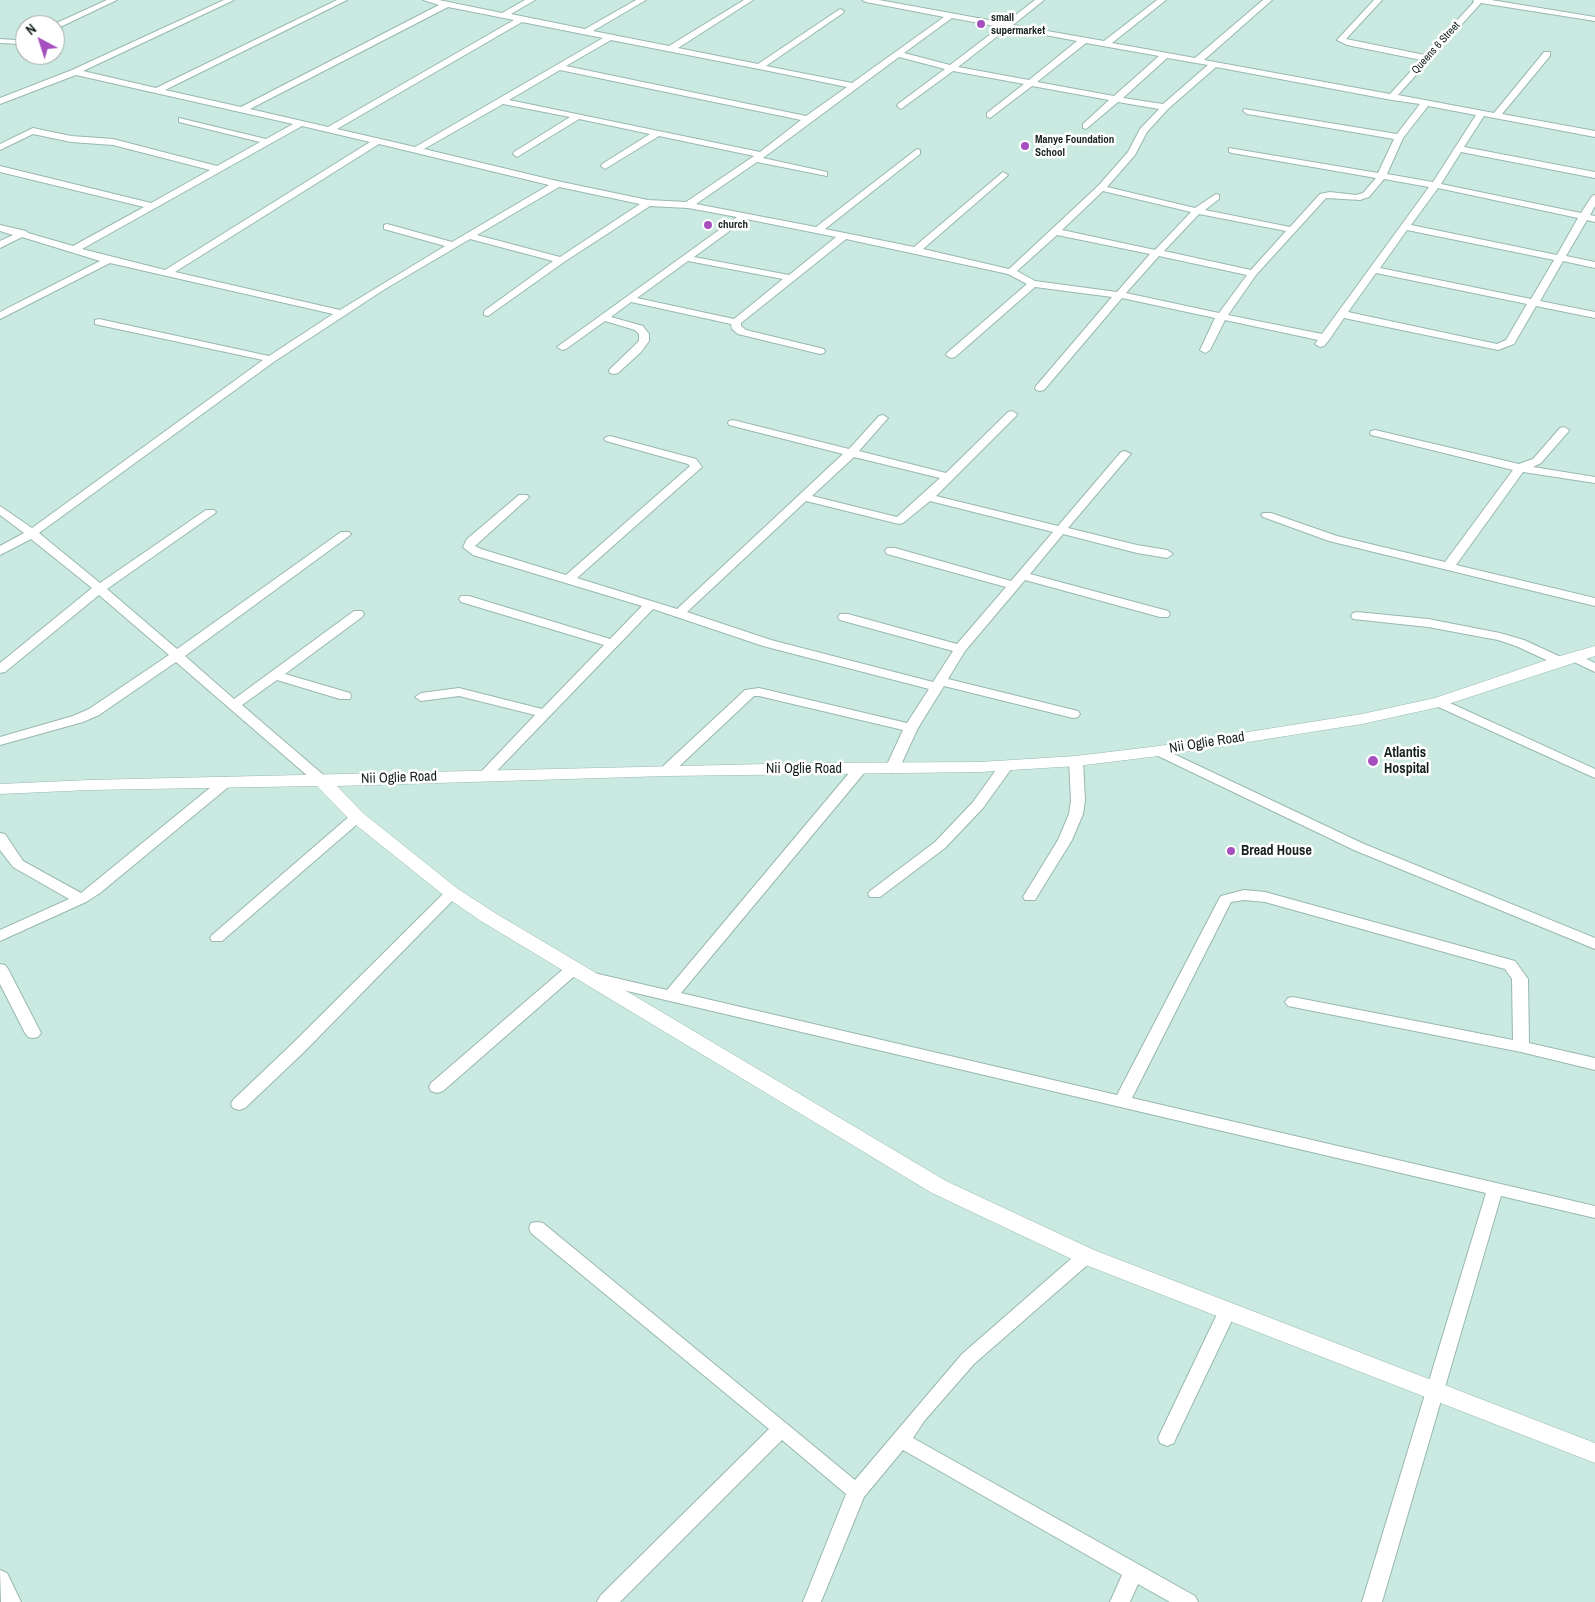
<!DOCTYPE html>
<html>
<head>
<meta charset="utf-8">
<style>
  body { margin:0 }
  #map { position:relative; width:1595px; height:1602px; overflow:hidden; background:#c9e9e1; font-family:"Archivo Narrow",sans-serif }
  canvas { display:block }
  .north { position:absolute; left:15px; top:15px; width:50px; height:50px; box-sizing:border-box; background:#fff; border:1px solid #a1a6a5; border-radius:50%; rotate:320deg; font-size:14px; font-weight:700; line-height:20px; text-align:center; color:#15211e }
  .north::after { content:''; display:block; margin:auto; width:18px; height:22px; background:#a550be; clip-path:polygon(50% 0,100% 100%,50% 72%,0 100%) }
</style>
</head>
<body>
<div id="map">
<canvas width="1595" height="1602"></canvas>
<div class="north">N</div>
</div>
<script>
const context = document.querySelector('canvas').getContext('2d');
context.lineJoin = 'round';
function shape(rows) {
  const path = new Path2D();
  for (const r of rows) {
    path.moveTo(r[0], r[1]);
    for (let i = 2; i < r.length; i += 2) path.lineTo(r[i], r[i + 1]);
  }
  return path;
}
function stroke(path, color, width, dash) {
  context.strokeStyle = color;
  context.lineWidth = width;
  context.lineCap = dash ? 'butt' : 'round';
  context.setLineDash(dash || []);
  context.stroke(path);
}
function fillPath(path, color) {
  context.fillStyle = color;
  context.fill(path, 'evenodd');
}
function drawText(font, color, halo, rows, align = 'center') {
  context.font = font + ' "Archivo Narrow",sans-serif';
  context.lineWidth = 5;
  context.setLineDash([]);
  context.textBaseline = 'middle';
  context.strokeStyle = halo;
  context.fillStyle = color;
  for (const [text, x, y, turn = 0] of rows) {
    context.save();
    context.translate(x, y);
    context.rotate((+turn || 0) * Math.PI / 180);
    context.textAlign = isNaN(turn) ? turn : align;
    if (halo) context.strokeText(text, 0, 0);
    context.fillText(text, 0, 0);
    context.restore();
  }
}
const minor = shape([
  [107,0,117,0,58,28,55,28,55,25,52,25,107,0],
  [224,0,234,0,83,71,156,88,337,0,347,0,165,90,241,107,439,5,423,0,439,0,502,13,525,0,535,0,511,14,585,29,636,0,646,0,593,31,669,46,744,0,753,0,678,48,758,64,840,9,844,11,843,13,766,66,852,83,944,17,866,2,862,0,879,0,1005,23,1035,0,1044,0,1013,25,1104,41,1157,0,1166,0,1112,43,1195,58,1263,0,1272,0,1204,60,1390,94,1421,60,1347,45,1337,40,1374,0,1382,0,1346,39,1425,55,1474,2,1473,0,1491,0,1595,17,1595,21,1481,3,1398,95,1494,113,1544,52,1550,52,1550,56,1502,114,1595,131,1595,137,1484,116,1464,147,1595,172,1595,178,1461,152,1441,184,1581,213,1592,196,1595,195,1595,206,1590,215,1595,216,1595,222,1587,220,1566,256,1595,262,1595,268,1563,261,1540,301,1595,312,1595,318,1536,306,1514,344,1498,350,1344,318,1329,340,1324,346,1320,347,1315,344,1318,340,1225,320,1210,350,1205,353,1200,350,1215,318,1122,298,1044,390,1040,391,1036,390,1035,388,1036,386,1112,297,1035,287,955,357,951,358,946,355,947,353,1027,284,1008,274,846,239,741,323,741,326,746,330,824,349,825,351,824,353,820,354,738,334,732,329,731,324,631,302,611,317,643,326,649,334,649,341,641,352,618,373,614,374,610,373,609,371,610,369,639,341,639,334,635,330,605,321,566,349,562,350,557,347,737,217,688,208,650,206,564,262,488,316,484,315,484,311,553,261,470,239,385,289,275,361,39,533,100,583,206,510,214,510,216,512,214,514,107,589,177,649,341,532,349,532,351,534,349,536,185,656,234,699,354,611,362,611,364,614,362,617,285,674,350,693,351,696,350,699,340,699,277,680,242,705,327,778,329,781,327,784,317,784,176,662,99,715,83,722,0,745,0,737,73,716,89,709,169,655,99,595,5,672,0,673,0,663,92,588,31,539,0,555,0,546,24,533,0,515,0,506,32,528,263,360,99,325,95,324,95,320,99,319,269,356,333,314,110,263,0,319,0,312,100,261,22,237,0,248,0,241,13,235,0,231,0,225,26,231,28,233,73,246,144,207,0,172,0,166,151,203,210,170,113,145,71,142,33,134,0,150,0,144,33,128,71,136,113,139,217,166,260,142,179,122,179,118,266,139,293,124,76,75,0,104,0,98,72,70,224,0],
  [448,7,514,20,328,127,250,109,448,7],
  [952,18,1000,27,950,65,904,53,952,18],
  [522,22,603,38,415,147,337,129,522,22],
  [1008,28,1077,41,1029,80,958,67,1008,28],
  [611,40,759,69,847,87,806,116,566,66,611,40],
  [1086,43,1159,56,1114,96,1037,82,1086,43],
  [899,57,945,69,898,104,897,106,901,109,953,71,1024,84,987,113,987,117,990,118,1032,86,1109,100,1083,124,1083,128,1086,129,1118,102,1159,109,1140,129,1128,152,1098,186,1009,269,923,249,1006,177,1008,175,1003,172,914,247,825,229,920,154,920,150,917,149,816,227,696,204,757,162,827,176,827,172,763,158,899,57],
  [1167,58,1208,65,1163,104,1123,98,1167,58],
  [1216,67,1392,100,1420,104,1397,134,1244,109,1243,111,1247,114,1394,139,1378,173,1229,148,1229,152,1232,153,1376,178,1363,193,1356,195,1330,192,1320,194,1290,227,1205,210,1219,199,1219,195,1216,194,1195,208,1107,187,1135,155,1147,132,1168,109,1216,67],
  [560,70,801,120,760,152,509,100,560,70],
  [503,104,570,117,514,152,513,154,517,157,579,119,650,134,602,164,601,166,605,169,659,136,754,156,686,202,648,200,557,181,424,149,503,104],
  [1428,106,1476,115,1433,182,1387,174,1403,138,1428,106],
  [302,126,370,142,165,270,82,249,302,126],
  [379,144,549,185,452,242,387,224,384,225,384,229,445,246,340,310,175,272,379,144],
  [1384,179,1429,187,1322,334,1228,315,1256,275,1326,198,1360,200,1369,197,1384,179],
  [559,187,640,204,560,257,477,235,559,187],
  [1438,188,1578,218,1557,255,1411,225,1438,188],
  [1103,191,1191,212,1155,250,1062,230,1103,191],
  [1199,214,1286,231,1251,270,1164,251,1199,214],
  [746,219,836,237,789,275,694,257,746,219],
  [1407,230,1554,260,1531,299,1380,268,1407,230],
  [1057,235,1150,254,1117,292,1035,281,1017,271,1057,235],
  [1159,256,1247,275,1219,313,1126,293,1159,256],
  [688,261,783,279,734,319,637,298,688,261],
  [1376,273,1527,304,1506,340,1497,344,1348,312,1376,273],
  [25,37,25,42,19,44,0,43,0,39,15,40,25,37],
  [1012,411,1017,414,1016,416,936,496,1058,526,1121,452,1125,451,1131,454,1129,456,1068,528,1137,545,1167,550,1173,554,1167,558,1137,553,1063,534,1030,574,1168,611,1170,614,1168,617,1160,617,1025,580,965,651,948,679,1078,711,1080,714,1078,717,1073,718,944,686,918,728,899,769,892,773,885,769,903,730,759,696,754,696,671,774,661,774,659,771,661,768,745,690,759,688,907,723,929,689,763,646,653,609,490,778,480,778,478,775,535,715,459,696,421,701,415,697,421,693,459,688,542,709,604,645,461,602,459,599,461,596,469,596,610,639,642,606,473,555,463,547,467,539,519,495,527,495,529,497,527,499,475,546,481,549,566,575,690,466,688,464,606,441,604,439,606,437,610,436,696,459,702,467,577,578,677,609,843,454,729,425,728,423,729,421,733,420,849,449,879,416,883,415,888,418,859,451,946,473,1008,412,1012,411],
  [854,457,940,478,897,517,812,496,854,457],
  [806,501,899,524,903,523,930,501,1053,532,1011,581,895,548,887,548,885,551,887,554,1006,587,957,644,848,614,840,614,838,617,840,620,953,651,933,682,771,640,687,612,806,501],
  [1564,427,1569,430,1568,432,1541,463,1533,467,1595,477,1595,483,1523,472,1456,565,1595,598,1595,606,1329,541,1263,517,1261,515,1263,513,1271,513,1337,536,1445,562,1513,470,1371,435,1370,433,1371,431,1375,430,1519,464,1533,459,1560,428,1564,427],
  [1357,612,1428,619,1500,633,1524,640,1563,658,1565,661,1559,665,1555,664,1516,646,1498,640,1428,627,1353,619,1351,616,1353,613,1357,612],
  [1574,653,1595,663,1595,672,1570,660,1568,657,1574,653],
  [1439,698,1595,769,1595,778,1434,705,1432,702,1434,699,1439,698],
  [1159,747,1364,844,1595,938,1595,949,1354,850,1154,754,1152,751,1159,747],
  [1076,757,1083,761,1085,800,1083,814,1072,840,1035,900,1025,900,1023,897,1058,840,1069,814,1071,800,1069,761,1076,757],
  [1006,762,1013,766,1011,769,983,808,945,848,880,897,870,897,868,894,870,891,935,842,973,802,1001,763,1006,762],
  [860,765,867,769,865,772,681,993,1117,1095,1219,899,1221,896,1244,890,1265,892,1515,961,1528,979,1529,1043,1595,1058,1595,1070,1521,1052,1288,1006,1285,1002,1288,998,1293,997,1513,1040,1512,979,1505,969,1265,902,1244,900,1231,902,1132,1098,1595,1206,1595,1218,1501,1196,1382,1602,1362,1602,1486,1193,589,982,586,978,589,974,594,973,667,990,855,766,860,765],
  [227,777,232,778,234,781,232,784,100,893,86,902,0,941,0,930,69,899,13,867,0,850,0,833,5,834,23,861,81,893,222,778,227,777],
  [357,813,362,814,364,817,362,820,222,941,212,941,210,938,212,935,352,814,357,813],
  [452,888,457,890,459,893,457,896,303,1053,245,1108,239,1110,233,1108,231,1104,233,1100,291,1045,447,890,452,888],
  [0,964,5,965,8,969,41,1033,38,1037,33,1038,28,1037,25,1033,0,984,0,964],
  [573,964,578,965,581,969,578,973,443,1091,437,1093,431,1091,429,1087,431,1083,568,965,573,964],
  [537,1222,543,1223,855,1480,962,1354,1080,1251,1086,1249,1092,1251,1095,1256,1092,1261,974,1364,925,1420,913,1438,1195,1596,1198,1602,1170,1602,1138,1584,1130,1602,1110,1602,1122,1575,903,1450,864,1497,821,1602,803,1602,846,1494,782,1440,620,1602,597,1602,600,1596,769,1429,531,1233,529,1228,531,1223,537,1222],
  [1227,1305,1233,1307,1236,1312,1176,1438,1174,1443,1167,1446,1160,1443,1158,1438,1218,1312,1221,1307,1227,1305],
  [0,1570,7,1573,21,1602,1,1602,0,1570]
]);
const tertiary = shape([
  [1595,646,1595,656,1439,707,1362,724,1159,756,1076,766,980,772,666,776,337,786,363,813,458,889,495,913,946,1181,1094,1250,1595,1443,1595,1463,1078,1262,932,1193,481,921,446,897,351,821,317,786,89,790,0,794,0,784,89,780,809,763,980,762,1076,756,1159,746,1362,714,1435,698,1553,658,1595,646]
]);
const markers = [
  [981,24,5,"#a550be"],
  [1025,146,5,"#a550be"],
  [708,225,5,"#a550be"],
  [1373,761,6,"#a550be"],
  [1231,851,5,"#a550be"]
];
const farPoinames = [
  ["small",991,18],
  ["supermarket",991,31],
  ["Manye Foundation",1035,140],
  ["School",1035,153],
  ["church",718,225]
];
const farStreetnames = [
  ["Queens 6 Street",1436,48,-48]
];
const streetNames = [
  ["Nii Oglie Road",1207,743,-9],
  ["Nii Oglie Road",804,769],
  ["Nii Oglie Road",399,778,-2]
];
const poiNames = [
  ["Atlantis",1384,753],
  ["Hospital",1384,769],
  ["Bread House",1241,851]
];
stroke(minor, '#98b8b0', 2);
stroke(tertiary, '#98b8b0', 1);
fillPath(minor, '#fff');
fillPath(tertiary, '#fff');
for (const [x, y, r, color] of markers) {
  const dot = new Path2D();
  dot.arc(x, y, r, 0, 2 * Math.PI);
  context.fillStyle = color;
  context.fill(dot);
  stroke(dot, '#fff', 2);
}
drawText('bold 11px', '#15211e', '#fff', farPoinames, 'left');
drawText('11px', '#15211e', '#fff', farStreetnames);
drawText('14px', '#15211e', '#fff', streetNames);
drawText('bold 14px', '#15211e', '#fff', poiNames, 'left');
</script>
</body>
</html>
